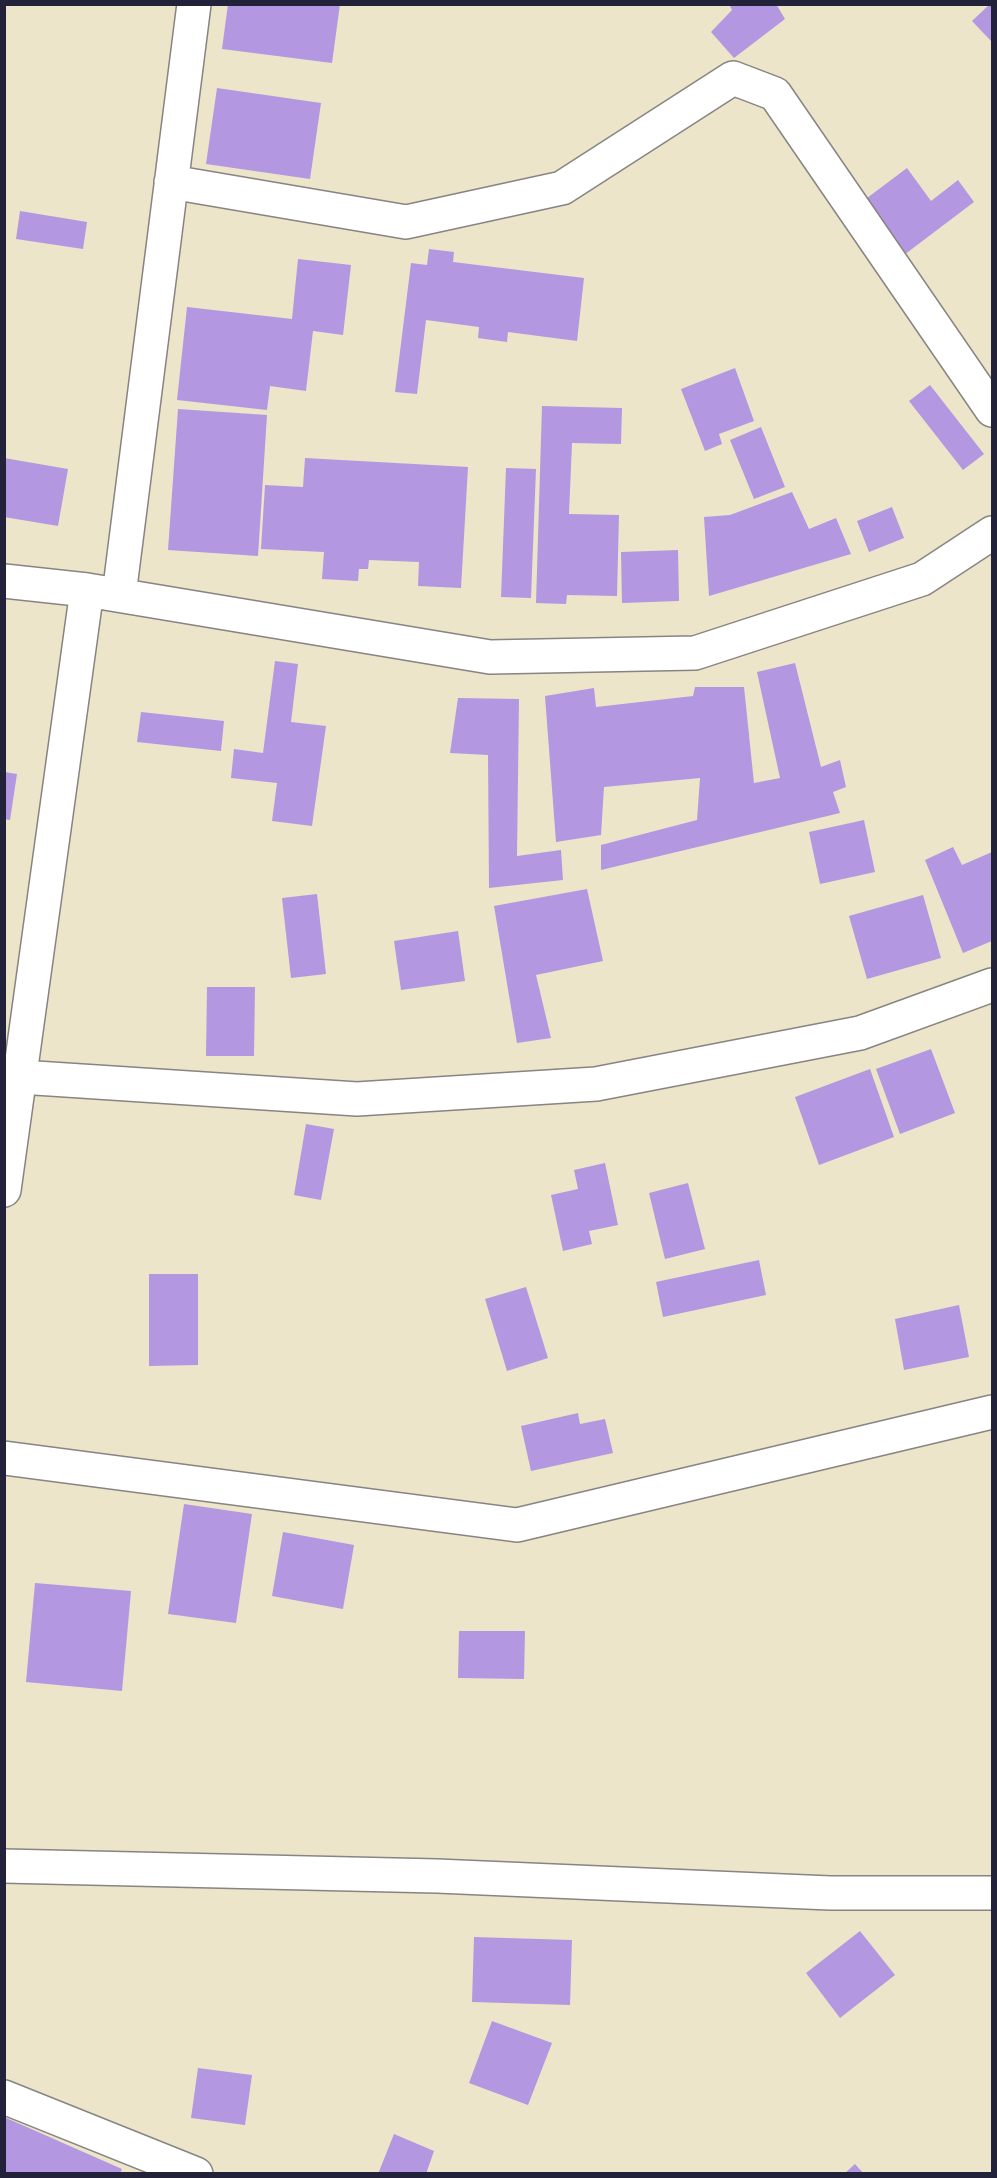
<!DOCTYPE html>
<html>
<head>
<meta charset="utf-8">
<style>
  body { margin:0 }
  #map { position:relative; width:997px; height:2178px; overflow:hidden; background:#ece5ca; font-family:"EB Garamond",serif }
  canvas { display:block }
  .frame { position:absolute; inset:0; border:6px solid #22223b; pointer-events:none }
</style>
</head>
<body>
<div id="map">
<canvas width="997" height="2178"></canvas>
<div class="frame"></div>
</div>
<script>
const context = document.querySelector('canvas').getContext('2d');
context.lineJoin = 'round';
function fillPath(path, color) {
  context.fillStyle = color;
  context.fill(path, 'evenodd');
}
function shape(rows) {
  const path = new Path2D();
  for (const r of rows) {
    path.moveTo(r[0], r[1]);
    for (let i = 2; i < r.length; i += 2) path.lineTo(r[i], r[i + 1]);
  }
  return path;
}
function stroke(path, color, width, dash) {
  context.strokeStyle = color;
  context.lineWidth = width;
  context.lineCap = dash ? 'butt' : 'round';
  context.setLineDash(dash || []);
  context.stroke(path);
}
const building = shape([
  [228,4,340,4,332,63,222,49],
  [729,4,776,4,785,19,734,58,711,32,732,10],
  [990,4,992,4,991,41,972,21],
  [217,88,321,103,310,179,206,164],
  [907,168,931,201,958,180,974,202,904,255,863,201],
  [20,211,87,222,83,249,16,239],
  [429,249,454,252,453,262,584,278,577,341,508,332,507,342,478,338,479,327,426,320,417,394,395,392,411,263,427,265],
  [298,259,351,265,343,335,313,331,306,391,270,386,267,410,177,400,187,307,292,319],
  [735,368,754,421,719,434,722,444,705,451,681,389],
  [930,385,984,454,963,470,909,401],
  [542,406,622,408,621,444,572,443,569,514,619,515,617,596,567,595,566,604,536,603],
  [178,409,267,415,258,556,168,550],
  [761,427,785,487,754,499,730,440],
  [4,458,68,469,58,526,4,517],
  [305,458,468,467,461,588,418,586,419,562,369,560,368,569,359,569,358,581,322,579,324,552,261,549,265,485,303,487],
  [506,468,536,469,531,598,501,597],
  [792,492,809,529,836,518,851,554,709,596,704,517,730,515],
  [892,507,904,538,869,552,857,521],
  [678,550,679,601,622,603,621,552],
  [275,661,298,664,291,722,326,726,312,826,272,821,277,783,231,778,234,749,263,753],
  [795,663,821,767,840,760,846,787,833,792,840,813,601,870,601,845,697,820,700,778,604,787,601,835,556,842,545,696,594,688,596,707,693,696,695,687,744,687,754,783,780,778,757,672],
  [458,698,519,699,517,856,561,850,563,880,489,888,488,755,450,753],
  [141,712,224,721,221,751,137,742],
  [4,772,17,774,10,820,4,819],
  [864,820,875,872,820,884,809,832],
  [953,847,962,865,992,852,992,941,963,953,925,860],
  [587,889,603,961,536,975,551,1038,517,1043,494,906],
  [317,894,326,974,291,978,282,898],
  [923,895,941,958,867,979,849,916],
  [458,931,465,981,401,990,394,941],
  [207,987,255,987,254,1056,206,1056],
  [931,1049,955,1113,900,1134,876,1069],
  [870,1069,894,1137,819,1165,795,1097],
  [306,1124,334,1129,321,1200,294,1195],
  [605,1163,618,1225,589,1231,592,1244,563,1251,551,1195,578,1189,574,1170],
  [688,1183,705,1249,665,1259,649,1193],
  [759,1260,766,1295,663,1317,656,1282],
  [149,1274,198,1274,198,1365,149,1366],
  [526,1287,548,1358,507,1371,485,1299],
  [959,1305,969,1357,904,1370,895,1319],
  [578,1413,580,1424,605,1419,613,1453,531,1471,521,1426],
  [184,1504,252,1514,236,1623,168,1614],
  [283,1532,354,1545,343,1609,272,1596],
  [35,1583,131,1591,122,1691,26,1682],
  [459,1631,525,1631,524,1679,458,1678],
  [860,1931,895,1975,840,2018,806,1973],
  [474,1937,572,1940,570,2005,472,2002],
  [492,2021,552,2043,528,2105,469,2083],
  [198,2068,252,2075,245,2125,191,2118],
  [4,2117,122,2169,120,2174,4,2174],
  [394,2134,434,2151,426,2174,378,2174],
  [855,2164,864,2174,844,2174]
]);
const street = shape([
  [171,182,406,222,562,188,733,78,775,94,992,410],
  [4,581,87,590,490,657,695,653,922,579,992,533],
  [119,595,194,4],
  [20,1077,357,1099,596,1084,860,1033,992,985],
  [4,1190,87,590],
  [4,1458,517,1525,992,1412],
  [4,1866,437,1876,830,1893,992,1893],
  [4,2097,196,2174]
]);
fillPath(building, '#b397e0');
stroke(street, '#878482', 36);
stroke(street, '#fff', 33);
</script>
</body>
</html>
